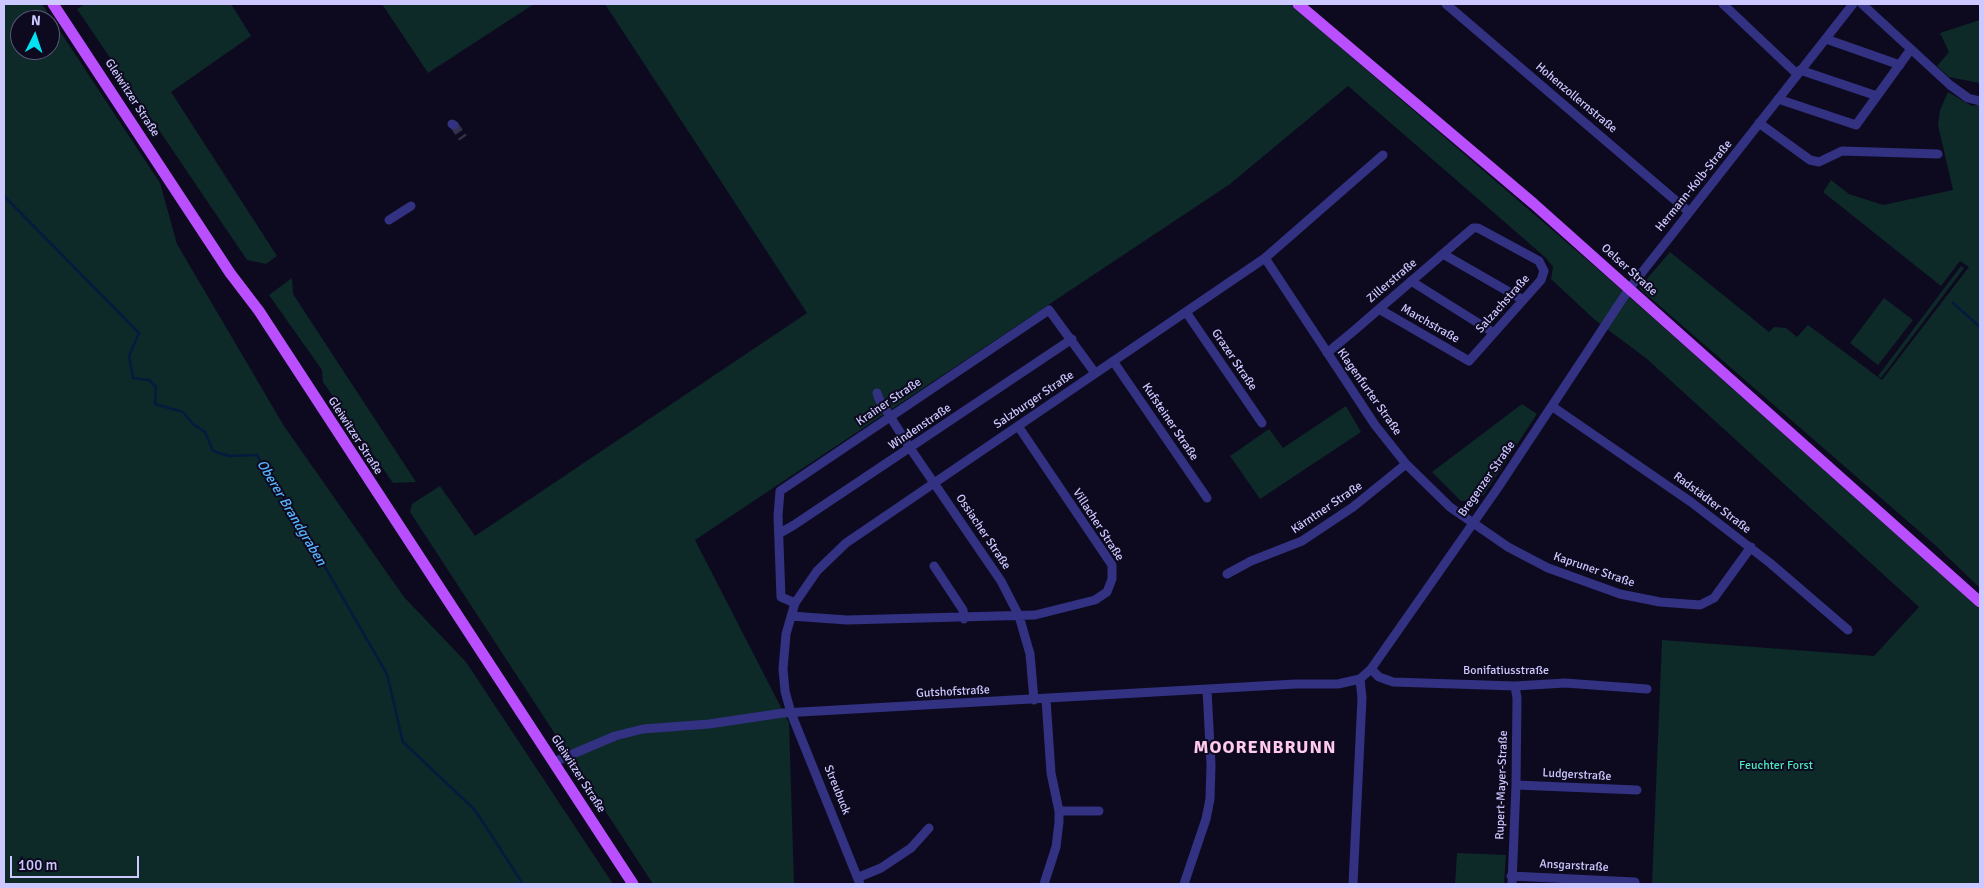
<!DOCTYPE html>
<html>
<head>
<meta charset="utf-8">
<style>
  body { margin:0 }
  #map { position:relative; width:1984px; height:888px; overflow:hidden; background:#0d0a1f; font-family:Signika,sans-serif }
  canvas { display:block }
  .frame { position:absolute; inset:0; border:5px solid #cdc8ff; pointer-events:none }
  .north { position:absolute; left:10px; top:10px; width:50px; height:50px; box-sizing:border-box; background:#0d0a1f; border:1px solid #5a5679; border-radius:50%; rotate:4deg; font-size:14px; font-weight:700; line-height:20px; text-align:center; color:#cdc8ff }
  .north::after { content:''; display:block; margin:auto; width:18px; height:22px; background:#00e1f3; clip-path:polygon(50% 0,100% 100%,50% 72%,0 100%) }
  .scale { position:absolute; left:10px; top:856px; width:129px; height:22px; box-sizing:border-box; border:2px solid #cdc8ff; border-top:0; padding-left:6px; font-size:15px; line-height:18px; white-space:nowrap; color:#cdc8ff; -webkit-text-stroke:4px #0d0a1f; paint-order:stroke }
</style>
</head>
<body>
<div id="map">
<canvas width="1984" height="888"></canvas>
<div class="frame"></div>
<div class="north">N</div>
<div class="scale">100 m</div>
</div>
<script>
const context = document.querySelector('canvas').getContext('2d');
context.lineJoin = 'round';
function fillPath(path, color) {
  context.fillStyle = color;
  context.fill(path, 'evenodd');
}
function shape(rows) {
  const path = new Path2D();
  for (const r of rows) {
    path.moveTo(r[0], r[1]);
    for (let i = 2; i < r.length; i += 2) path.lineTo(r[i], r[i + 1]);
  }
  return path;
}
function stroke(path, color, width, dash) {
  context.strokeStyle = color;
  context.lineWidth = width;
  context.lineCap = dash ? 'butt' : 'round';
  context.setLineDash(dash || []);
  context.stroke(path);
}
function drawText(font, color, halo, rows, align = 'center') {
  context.font = font + ' Signika,sans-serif';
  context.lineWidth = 4;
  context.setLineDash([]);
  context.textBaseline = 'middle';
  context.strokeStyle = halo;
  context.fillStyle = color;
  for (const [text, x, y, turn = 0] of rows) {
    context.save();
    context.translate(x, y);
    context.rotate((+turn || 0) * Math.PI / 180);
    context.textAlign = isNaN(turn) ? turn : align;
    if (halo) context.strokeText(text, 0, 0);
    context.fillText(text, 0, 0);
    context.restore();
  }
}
const green = shape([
  [4,4,42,4,160,183,177,244,284,426,404,597,466,662,613,884,4,884],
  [20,20,50,20,50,50,20,50],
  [85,4,231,4,251,36,171,92,277,256,266,264,247,260,77,9],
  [382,4,534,4,428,73],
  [605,4,1290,4,1607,277,1980,609,1980,884,1652,884,1662,640,1874,656,1919,607,1647,359,1595,320,1551,279,1553,267,1546,258,1348,86,1230,184,695,540,789,723,794,884,653,884,410,512,412,504,440,486,475,536,807,313],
  [1980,20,1980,83,1949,77,1937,66,1949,52,1940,33],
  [1948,92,1972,106,1980,104,1980,588,1934,544,1639,288,1670,252,1769,332,1774,327,1786,328,1797,337,1808,325,1882,380,1969,267,1960,261,1941,286,1823,192,1831,180,1849,194,1883,205,1953,190,1938,125,1940,110],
  [1961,266,1964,268,1881,378,1878,376],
  [292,278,293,294,416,482,393,483,323,382,322,370,269,295],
  [1884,298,1913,320,1878,365,1850,343],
  [1522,404,1537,414,1483,496,1476,491,1470,501,1461,501,1432,472],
  [1346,406,1361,432,1260,499,1230,456,1269,429,1283,448],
  [1457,853,1506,855,1504,884,1455,884]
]);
const stream = shape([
  [4,196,139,333,129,356,133,378,149,380,156,387,155,404,183,412,193,424,205,432,213,451,229,456,257,455,318,555,387,674,403,742,475,810,523,884],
  [1953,303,1980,327]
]);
const minorTunnel = shape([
  [454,125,463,138]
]);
const minor = shape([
  [1446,4,1689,212],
  [1723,4,1797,74],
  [1862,4,1950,85,1968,98,1980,101],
  [1826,39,1900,65],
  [1800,70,1877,96],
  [1778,99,1856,125,1911,49],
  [1759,123,1810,160,1819,162,1842,151,1938,154],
  [452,124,454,125],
  [389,220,411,206],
  [1443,254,1523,300],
  [1265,258,1375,425,1406,464,1450,507,1508,547,1548,568,1620,594,1660,602,1700,605,1714,598,1751,547],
  [1411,281,1494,333],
  [1186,312,1262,423],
  [1327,353,1356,329,1379,309,1473,228,1478,228,1539,261,1544,271,1541,280,1469,361,1379,309],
  [1113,361,1207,498],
  [877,393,879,399,910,448,1001,581,1019,616,1030,654,1034,700],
  [1553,407,1691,502,1770,563,1848,630],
  [780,533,794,525,1072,339],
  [934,566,963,610,964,619],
  [1227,574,1251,561,1302,541,1353,507,1406,464],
  [795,603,781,597,778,516,780,491,1049,310,1095,373],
  [791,616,847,620,1035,615,1095,600,1107,592,1112,579,1112,565,1018,426],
  [1371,669,1379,677,1393,682,1515,686,1565,683,1647,689],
  [554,762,615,736,643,729,709,724,783,713,1296,684,1338,684,1360,679,1371,669,1497,489,1629,289,1853,4],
  [1516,785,1637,790],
  [1059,811,1099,811],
  [1511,876,1635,882],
  [859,877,881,868,911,848,929,828],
  [860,884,791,713,785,691,783,669,786,634,795,603,817,571,846,543,1265,258,1383,155],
  [1044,884,1056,847,1059,822,1059,811,1051,773,1046,699],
  [1184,884,1206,819,1210,799,1211,765,1207,690],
  [1353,884,1362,698,1360,679],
  [1512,884,1516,785,1517,698,1515,686]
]);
const major = shape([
  [53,4,230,273,259,311,633,884],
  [1298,4,1534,204,1980,602]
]);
const streetNames = [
  ["Gleiwitzer Straße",132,98,57],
  ["Hohenzollernstraße",1576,98,40],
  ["Hermann-Kolb-Straße",1694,186,-51],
  ["Oelser Straße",1629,270,42],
  ["Zillerstraße",1392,281,-40],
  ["Salzachstraße",1503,304,-48],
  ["Marchstraße",1430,324,30],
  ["Grazer Straße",1234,360,56],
  ["Klagenfurter Straße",1369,392,55],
  ["Salzburger Straße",1034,400,-34],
  ["Krainer Straße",889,402,-34],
  ["Kufsteiner Straße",1170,422,56],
  ["Windenstraße",920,427,-34],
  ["Gleiwitzer Straße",355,436,57],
  ["Bregenzer Straße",1487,479,-55],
  ["Radstädter Straße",1712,503,37],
  ["Kärntner Straße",1327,508,-34],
  ["Villacher Straße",1098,525,57],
  ["Ossiacher Straße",983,532,56],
  ["Kapruner Straße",1594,570,19],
  ["Bonifatiusstraße",1506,671],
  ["Gutshofstraße",953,692,-3],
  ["Gleiwitzer Straße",578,774,57],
  ["Ludgerstraße",1577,775,3],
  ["Rupert-Mayer-Straße",1502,785,-88],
  ["Streubuck",837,790,68],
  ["Ansgarstraße",1574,866,3]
];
const parkNames = [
  ["Feuchter Forst",1776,766]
];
const waterNames = [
  ["Oberer Brandgraben",291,513,59]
];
const districtNames = [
  ["MOORENBRUNN",1265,748]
];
fillPath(green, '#0d2928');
stroke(stream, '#051b3e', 2.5);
stroke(minorTunnel, '#33304c', 9, [9, 4.5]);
stroke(minor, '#323182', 9);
stroke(major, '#b94fff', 11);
drawText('12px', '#cdc8ff', '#0d0a1f', streetNames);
drawText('12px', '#4be9bd', '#0d0a1f', parkNames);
drawText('italic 14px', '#56b5ff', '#0d0a1f', waterNames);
context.letterSpacing = '1px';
drawText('bold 18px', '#ffcaed', '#0d0a1f', districtNames);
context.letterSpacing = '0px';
</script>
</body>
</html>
